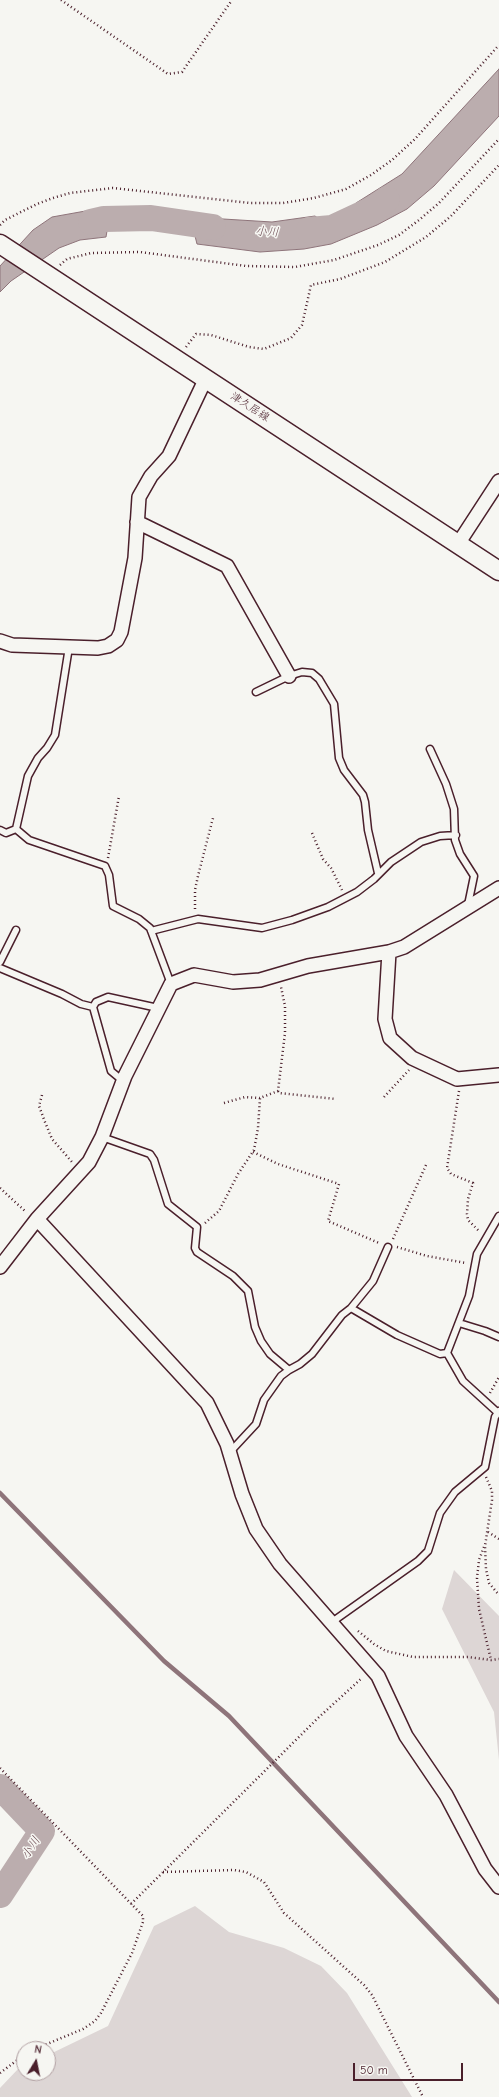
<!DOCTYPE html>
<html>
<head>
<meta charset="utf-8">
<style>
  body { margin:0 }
  #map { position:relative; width:499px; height:2097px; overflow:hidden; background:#f6f6f2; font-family:"Comic Neue",sans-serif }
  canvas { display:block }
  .north { position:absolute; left:16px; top:2041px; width:40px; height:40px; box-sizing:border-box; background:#f6f6f2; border:1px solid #b1a0a2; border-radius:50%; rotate:10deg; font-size:11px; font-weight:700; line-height:16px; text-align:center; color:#4a1f2b }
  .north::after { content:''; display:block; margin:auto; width:14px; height:18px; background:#4a1f2b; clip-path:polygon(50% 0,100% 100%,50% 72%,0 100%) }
  .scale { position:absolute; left:353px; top:2063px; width:110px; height:18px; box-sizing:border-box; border:2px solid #4a1f2b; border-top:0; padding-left:5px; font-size:12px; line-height:14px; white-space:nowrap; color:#4a1f2b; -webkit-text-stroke:3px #f6f6f2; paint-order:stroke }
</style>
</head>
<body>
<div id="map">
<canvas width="499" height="2097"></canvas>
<div class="north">N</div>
<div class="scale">50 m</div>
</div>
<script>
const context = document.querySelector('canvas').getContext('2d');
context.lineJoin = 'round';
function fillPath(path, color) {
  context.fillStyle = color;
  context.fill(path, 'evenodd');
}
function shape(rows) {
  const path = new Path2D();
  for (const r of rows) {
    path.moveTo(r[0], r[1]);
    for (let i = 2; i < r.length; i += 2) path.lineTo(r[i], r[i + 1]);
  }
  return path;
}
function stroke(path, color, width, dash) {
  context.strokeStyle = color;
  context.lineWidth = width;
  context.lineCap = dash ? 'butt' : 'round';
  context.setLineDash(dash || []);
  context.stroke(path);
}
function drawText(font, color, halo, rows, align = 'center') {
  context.font = font + ' "Comic Neue","Klee One",sans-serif';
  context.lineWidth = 3;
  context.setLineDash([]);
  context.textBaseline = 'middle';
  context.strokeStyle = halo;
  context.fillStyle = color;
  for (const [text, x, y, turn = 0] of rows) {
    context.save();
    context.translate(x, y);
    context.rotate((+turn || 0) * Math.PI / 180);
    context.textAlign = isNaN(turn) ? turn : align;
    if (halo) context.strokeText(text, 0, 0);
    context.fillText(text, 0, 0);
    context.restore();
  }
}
const green = shape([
  [454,1570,499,1616,499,1760,494,1712,442,1609],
  [195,1906,229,1932,284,1948,321,1966,347,1993,412,2097,0,2097,0,2088,18,2069,24,2066,24,2073,48,2073,48,2055,108,2026,154,1926]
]);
const water = shape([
  [499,69,499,116,434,186,407,209,377,225,331,244,304,249,260,252,197,244,194,232,187,225,167,219,131,216,118,222,107,231,106,237,80,240,59,248,11,281,0,292,0,266,33,230,52,217,91,210,125,208,207,218,272,222,315,216,322,221,336,224,351,221,356,218,360,212,356,203,402,174,499,69]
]);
const stream = shape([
  [0,1493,164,1661,229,1716,499,2002]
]);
const river = shape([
  [91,222,104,219,151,218,213,227],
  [309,230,332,228,377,207,387,199],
  [0,1787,42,1831,0,1895]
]);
const path = shape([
  [61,0,168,74,182,72,232,0],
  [0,225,5,220,37,204,53,198,70,193,113,188,250,203,283,203,314,198,346,189,371,175,392,160,415,139,499,45],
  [60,265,67,259,91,253,140,252,246,266,295,267,334,260,378,245,399,235,419,220,439,203,499,139],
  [186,347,196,334,211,335,249,347,264,349,291,338,302,325,311,285,340,279,385,262,426,237,450,217,499,165],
  [312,833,323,859,331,868,342,890],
  [108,858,119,796],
  [195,909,195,890,198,876,213,818],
  [278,1091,279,1093,336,1099],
  [459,1091,447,1168,451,1174,473,1183,468,1199,467,1214,468,1220,479,1231],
  [42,1095,39,1106,45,1122,52,1139,72,1162],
  [384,1097,409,1070],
  [224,1103,245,1097,260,1098],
  [253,1152,278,1164,339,1184,328,1221,379,1243],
  [0,1188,26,1212],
  [205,1223,219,1211,238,1174,254,1150,258,1128,260,1098,278,1091,285,1033,285,1006,281,987],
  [393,1239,426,1165],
  [397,1247,427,1256,466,1263],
  [490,1393,499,1377],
  [486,1477,492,1491,492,1500,485,1546,486,1569,489,1583,499,1595],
  [488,1532,499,1539],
  [484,1547,479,1560,477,1578,479,1609,491,1660],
  [358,1631,374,1644,386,1651,413,1657,468,1657,491,1660,499,1659],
  [0,1768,143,1916,143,1922,132,1953,101,2013,95,2021,83,2029,35,2049],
  [163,1872,234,1870,246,1872,264,1882,284,1913,364,1985,372,1995,423,2097],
  [131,1904,318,1718,362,1678],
  [0,2073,24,2055]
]);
const service = shape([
  [69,647,55,735,47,748,38,758,28,776,16,829,29,840,105,866,109,875,113,906,139,919,150,928,171,984],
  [256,692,289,676,302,672,312,673,319,679,334,704,339,758,344,770,363,795,365,802,368,830,378,873],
  [430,749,446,784,454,809,455,840,460,854,474,876,468,905],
  [0,830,6,833,16,829],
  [151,931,198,919,262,928,292,920,328,907,357,892,374,879,391,862,421,842,440,836,456,835],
  [0,962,16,930],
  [0,968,62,994,81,1004,93,1007,111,1071,123,1081],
  [93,1007,96,1002,108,997,158,1008],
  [102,1137,150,1154,154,1160,168,1204,197,1227,195,1248,197,1252,233,1276,248,1291,255,1327,261,1341,270,1354,289,1370,300,1364,312,1354,342,1315,351,1308,397,1335,440,1354,447,1353,469,1296,477,1254,499,1216],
  [351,1308,373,1281,388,1247],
  [459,1323,485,1331,499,1337],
  [447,1353,463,1381,497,1412],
  [230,1452,256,1424,264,1400,281,1376,289,1370],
  [332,1622,418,1561,428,1551,440,1513,455,1492,485,1467,495,1417,499,1411]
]);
const minor = shape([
  [137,522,227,566,289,676],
  [458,544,499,481],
  [0,641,12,645,98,648,108,646,117,640,121,632,135,558,139,497,151,476,169,456,206,378],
  [389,952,385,1019,390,1038,412,1058,457,1079,499,1075],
  [37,1219,207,1403,227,1444,242,1494,256,1529,280,1564,378,1676,406,1736,446,1795,485,1869,499,1887],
  [0,1267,37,1219,89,1162,102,1137,125,1076,171,984,194,975,233,982,260,980,308,966,389,952,404,947,499,888]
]);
const secondary = shape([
  [0,244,499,571]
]);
const streetNames = [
  ["津久居線",250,407,33]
];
const waterNames = [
  ["小川",267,232,3],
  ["小川",31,1848,-57]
];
fillPath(green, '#ddd6d5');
fillPath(water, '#bbadae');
stroke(water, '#8e747a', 1);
stroke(stream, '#8e747a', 4.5);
stroke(river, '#bbadae', 26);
stroke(service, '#4a1f2b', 9);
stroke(minor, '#4a1f2b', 16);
stroke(secondary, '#4a1f2b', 21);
stroke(path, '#4a1f2b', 2.5, [1, 3]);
stroke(service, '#f6f6f2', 6);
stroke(minor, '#f6f6f2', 13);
stroke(secondary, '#f6f6f2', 18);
drawText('11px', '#4a1f2b', '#f6f6f2', streetNames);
drawText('italic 12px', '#6c4a52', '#f6f6f2', waterNames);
</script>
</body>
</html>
